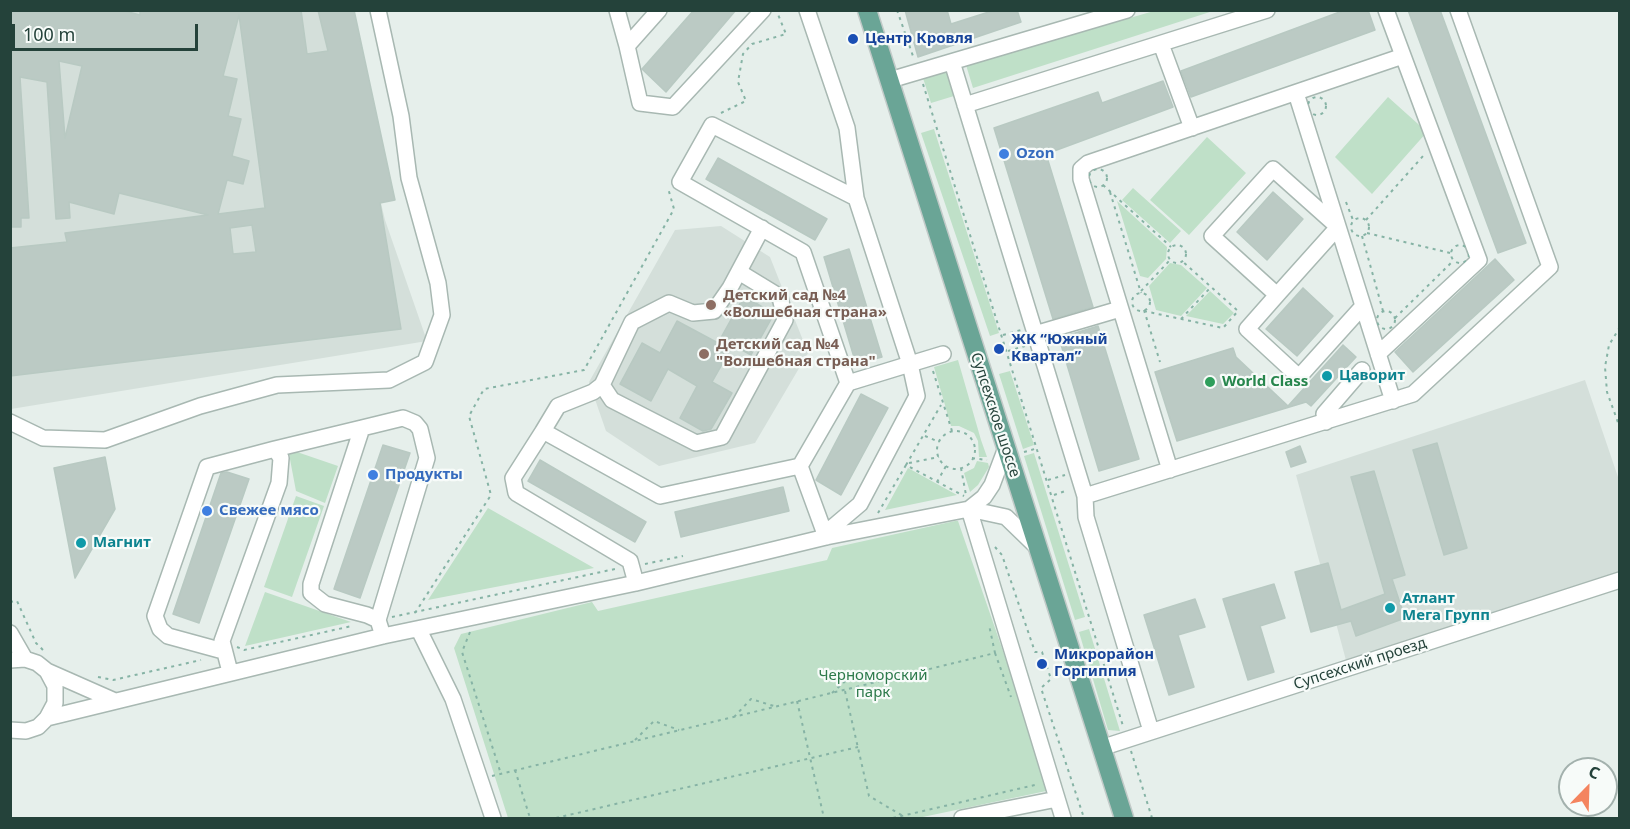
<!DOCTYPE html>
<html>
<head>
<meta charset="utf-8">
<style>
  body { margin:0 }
  #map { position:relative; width:1630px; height:829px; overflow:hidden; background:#e6efeb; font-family:"Noto Sans",sans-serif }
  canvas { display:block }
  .frame { position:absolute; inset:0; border:12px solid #24423a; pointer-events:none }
  .north { position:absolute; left:1558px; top:757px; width:60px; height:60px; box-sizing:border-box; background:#f7fbf9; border:2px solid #a3b1ad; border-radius:50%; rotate:23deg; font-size:16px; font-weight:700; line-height:24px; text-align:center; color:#24423a }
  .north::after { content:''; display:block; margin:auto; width:21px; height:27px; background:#f4845f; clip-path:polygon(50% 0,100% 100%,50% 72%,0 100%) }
  .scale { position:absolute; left:12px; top:24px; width:186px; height:27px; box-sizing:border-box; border:3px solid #24423a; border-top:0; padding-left:8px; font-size:18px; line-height:21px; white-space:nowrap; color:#24423a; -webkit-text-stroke:4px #f7fbf9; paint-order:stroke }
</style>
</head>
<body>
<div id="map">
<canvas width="1630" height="829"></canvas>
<div class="frame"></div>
<div class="north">С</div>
<div class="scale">100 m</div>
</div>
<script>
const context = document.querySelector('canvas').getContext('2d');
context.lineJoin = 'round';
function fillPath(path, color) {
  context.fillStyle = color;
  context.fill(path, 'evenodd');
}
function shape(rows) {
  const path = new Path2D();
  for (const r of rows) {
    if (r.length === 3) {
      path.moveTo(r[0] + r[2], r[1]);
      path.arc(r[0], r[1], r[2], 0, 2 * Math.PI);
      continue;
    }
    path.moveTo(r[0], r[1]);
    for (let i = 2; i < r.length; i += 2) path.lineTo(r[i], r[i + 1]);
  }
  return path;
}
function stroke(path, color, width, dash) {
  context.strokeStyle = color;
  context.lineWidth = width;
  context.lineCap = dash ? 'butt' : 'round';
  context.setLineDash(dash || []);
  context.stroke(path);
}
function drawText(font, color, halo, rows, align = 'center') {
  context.font = font + ' "Noto Sans",sans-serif';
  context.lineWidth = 4.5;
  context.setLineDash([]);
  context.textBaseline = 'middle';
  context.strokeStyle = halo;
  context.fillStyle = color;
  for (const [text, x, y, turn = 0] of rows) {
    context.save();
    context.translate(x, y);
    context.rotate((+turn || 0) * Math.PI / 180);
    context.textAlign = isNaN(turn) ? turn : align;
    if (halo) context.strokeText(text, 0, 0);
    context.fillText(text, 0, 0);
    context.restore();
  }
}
const built = shape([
  [11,11,336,11,385,220,427,341,11,409],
  [721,226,770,257,808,353,755,443,659,466,606,431,589,382,675,230],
  [1585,380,1619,480,1619,574,1347,664,1296,475]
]);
const green = shape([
  [1154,11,1213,11,973,88,966,65],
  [946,71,954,96,931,103,923,78],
  [1388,97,1427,132,1372,194,1335,157],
  [934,129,999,333,990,336,921,133],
  [1207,137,1246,173,1189,235,1150,200],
  [1133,188,1181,231,1170,243,1122,200],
  [1117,201,1167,247,1166,259,1148,278,1140,276],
  [1170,263,1181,265,1207,288,1181,316,1156,310,1149,286],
  [1210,291,1234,313,1223,324,1186,316],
  [958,360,981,440,987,457,979,457,978,441,974,433,959,426,951,426,934,367],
  [1010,371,1034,445,1023,449,999,374],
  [297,452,338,466,325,503,296,491,289,454],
  [1034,453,1085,617,1075,620,1024,456],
  [977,461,988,463,989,467,978,485,970,492,964,473,974,468],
  [908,468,957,495,885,510],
  [296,496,324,506,292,597,264,587],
  [488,508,594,568,428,600],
  [955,521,958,521,1051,790,918,818,508,818,454,648,461,634,592,602,598,611,827,560,832,548],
  [265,592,351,622,245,646],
  [1089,629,1120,731,1108,730,1079,632]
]);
const building = shape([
  [10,10,121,10,140,15,140,10,301,10,307,54,328,51,318,10,354,10,395,200,380,203,401,329,10,376,10,248,67,242,65,233,208,215,119,193,114,214,69,202,70,218,56,219,47,82,20,77,29,218,21,218,21,227,10,227,10,10],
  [239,15,265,208,218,214,227,180,243,184,249,161,232,156,241,119,228,116,237,79,223,76,239,15],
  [59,61,82,66,65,138,59,61],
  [252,225,256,252,233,254,230,228,252,225],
  [694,10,736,10,666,92,642,69,694,10],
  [905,10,947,10,951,24,995,10,1017,10,1021,22,918,57,905,10],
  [1345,10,1368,10,1375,30,1191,97,1181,71,1345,10],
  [1408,10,1440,10,1526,243,1498,253,1408,10],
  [1163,81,1173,107,1046,154,1093,307,1053,319,994,128,1098,92,1102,103,1163,81],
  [718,158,827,219,815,240,706,179,718,158],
  [1273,192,1303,219,1267,260,1237,232,1273,192],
  [849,249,882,357,856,364,824,257,849,249],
  [1495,259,1514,280,1413,372,1395,352,1495,259],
  [1303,288,1333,316,1297,356,1266,329,1303,288],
  [744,296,774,314,751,355,733,345,712,382,732,393,711,429,703,431,680,418,697,386,668,369,651,401,620,384,642,343,660,353,677,321,718,343,744,296],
  [1098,326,1139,459,1099,471,1059,338,1098,326],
  [1343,345,1356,357,1311,406,1306,402,1177,441,1155,372,1233,348,1236,357,1288,406,1343,345],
  [861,394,888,408,841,495,816,480,861,394],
  [1437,443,1467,548,1444,555,1413,450,1437,443],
  [383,445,410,453,360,598,334,589,383,445],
  [1300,446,1306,462,1291,467,1286,452,1300,446],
  [105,457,115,509,75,578,54,468,105,457],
  [540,460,646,522,635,542,528,481,540,460],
  [1374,471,1405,575,1392,579,1405,618,1356,636,1351,621,1311,632,1295,572,1328,563,1341,610,1385,594,1351,477,1374,471],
  [227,472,249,479,199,623,173,614,221,473,227,472],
  [783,487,789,511,681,537,675,512,783,487],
  [1274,584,1285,618,1260,626,1274,672,1248,680,1223,599,1274,584],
  [1195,599,1205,627,1178,635,1194,687,1169,695,1144,615,1195,599]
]);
const path = shape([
  [897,10,914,59],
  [923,84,1123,726],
  [1317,106,9],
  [721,113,746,101,738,82,743,54,752,44,786,34,777,12],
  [1098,178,9],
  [1103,185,1171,247],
  [1110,192,1141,293],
  [1346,202,1353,220],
  [1360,227,9],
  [1366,220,1424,155],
  [1367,233,1450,253],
  [1362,236,1383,311],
  [1177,254,9],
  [1460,254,9],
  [1141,291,1170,260],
  [1141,302,9],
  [1144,310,1160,362],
  [1386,320,9],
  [1144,311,1223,328,1238,311,1182,261],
  [1395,318,1453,261],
  [1181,319,1211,287],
  [1620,327,1609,345,1605,367,1607,392,1620,428],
  [1003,335,1021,330],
  [1008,351,1025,346],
  [933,371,952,431],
  [956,450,19],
  [925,436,939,442],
  [1024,452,1038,448],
  [972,458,987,460],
  [909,463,939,457],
  [906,465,941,405],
  [961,468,966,495],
  [1048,480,1065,475],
  [937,482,946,466],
  [1054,495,1068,490],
  [878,513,906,465,964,496],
  [995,547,1002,555,1035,652,1042,652,1051,679,1041,688,1084,818],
  [645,564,683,556],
  [10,602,17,601,36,643,43,650],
  [415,613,491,495,469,416,484,389,584,370,674,209,668,188],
  [392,617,615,569],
  [470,632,462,652,501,774],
  [237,647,244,650,352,626],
  [995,653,1011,697],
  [98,677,113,680,201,660],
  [845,691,869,796,903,816],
  [832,693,851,676,873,683],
  [797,701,824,818],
  [734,717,751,699,774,706],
  [635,740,654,721,679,730],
  [1131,751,1152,818],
  [515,770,530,818],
  [492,776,995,653,989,625],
  [556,818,858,747],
  [893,818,1039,784]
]);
const minor = shape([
  [617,10,627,46,659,10],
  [807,10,847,128,856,198,910,364,848,383],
  [1161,44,1192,128],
  [627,46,640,103,673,107,763,10],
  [952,62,1085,496,1086,517,1151,731],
  [890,80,1127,10],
  [1296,93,1393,401],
  [965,105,1267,10],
  [739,272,780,297,785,320,722,437,696,443,612,400,602,385,632,322,669,303,693,313,714,311,730,288,762,228],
  [1277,295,1338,227,1273,169,1212,236,1277,295,1247,329,1299,377,1363,306],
  [1035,334,1120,309],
  [1378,354,1479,260,1386,10],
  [10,422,43,438,105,440,200,406,277,385,389,380,425,362,442,315,438,283,409,178,401,116,378,10],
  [1326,422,1324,414,1362,370],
  [543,431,558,406,593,392,602,385],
  [275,449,362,428],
  [800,466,826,537],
  [1170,470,1081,179,1081,169,1088,163,1403,56],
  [1085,496,1413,394,1550,267,1458,10],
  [969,509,1063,818],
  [969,509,1006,517,1038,548],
  [826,537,834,526,860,504,917,396,910,364,943,354],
  [636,583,630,561,516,493,513,478,543,431,660,496,800,466,848,383,803,252,680,182,712,125,856,198],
  [378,620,367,615,325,604,311,593,311,584,362,428,403,418,415,423,420,429,427,458,378,620,383,636],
  [419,630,453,699,493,818],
  [10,633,25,659],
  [223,651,168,636,160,629,155,616,207,467,275,449,281,458,279,483,222,641,230,672],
  [10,660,25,659,37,663,47,671,55,686,55,703,47,718,38,727,26,731,10,730],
  [47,671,115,701],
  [47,718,383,636,636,583,826,537,969,509,984,497,992,485,1006,448],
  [1101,748,1620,580],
  [962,818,1057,799]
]);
const major = shape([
  [867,10,1124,818]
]);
const markers = [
  [853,39,6,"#1a4fb4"],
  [1004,154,6,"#3f7fe0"],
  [711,305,6,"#8d6e63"],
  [999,349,6,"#1a4fb4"],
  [704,354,6,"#8d6e63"],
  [1327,376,6,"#0f9aa8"],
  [1210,382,6,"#2e9e5b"],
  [373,475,6,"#3f7fe0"],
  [207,511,6,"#3f7fe0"],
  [81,543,6,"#0f9aa8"],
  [1390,608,6,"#0f9aa8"],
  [1042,664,6,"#1a4fb4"]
];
const transitNames = [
  ["Центр Кровля",865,39],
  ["ЖК “Южный",1011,340],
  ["Квартал”",1011,357],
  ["Микрорайон",1054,655],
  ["Горгиппия",1054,672]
];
const shopNames = [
  ["Ozon",1016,154],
  ["Продукты",385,475],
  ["Свежее мясо",219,511]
];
const educationNames = [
  ["Детский сад №4",723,296],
  ["«Волшебная страна»",723,313],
  ["Детский сад №4",716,345],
  ["\"Волшебная страна\"",716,362]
];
const cultureNames = [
  ["Цаворит",1339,376],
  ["Магнит",93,543],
  ["Атлант",1402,599],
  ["Мега Групп",1402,616]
];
const leisureNames = [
  ["World Class",1222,382]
];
const streetNames = [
  ["Супсехское шоссе",995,415,72],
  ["Супсехский проезд",1360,664,-18]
];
const parkNames = [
  ["Черноморский",873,676],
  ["парк",873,693]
];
fillPath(built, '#d4dfda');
fillPath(green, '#bfe0c8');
fillPath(building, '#bbcac4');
stroke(building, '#b8c9c2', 1.5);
stroke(minor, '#a8b8b2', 18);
stroke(major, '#c2cac8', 21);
stroke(path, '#86b3a5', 2, [3, 4.5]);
stroke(minor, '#fff', 15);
stroke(major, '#6aa596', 18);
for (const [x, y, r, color] of markers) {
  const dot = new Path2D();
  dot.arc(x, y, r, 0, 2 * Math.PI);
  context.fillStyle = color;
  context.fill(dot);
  stroke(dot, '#f7fbf9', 2);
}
drawText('bold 15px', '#164399', '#f7fbf9', transitNames, 'left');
drawText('bold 15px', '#366cbe', '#f7fbf9', shopNames, 'left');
drawText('bold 15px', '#785e54', '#f7fbf9', educationNames, 'left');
drawText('bold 15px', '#0d838f', '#f7fbf9', cultureNames, 'left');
drawText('bold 15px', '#27864d', '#f7fbf9', leisureNames, 'left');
drawText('15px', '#24423a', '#f7fbf9', streetNames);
drawText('15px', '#2d7a4b', '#f7fbf9', parkNames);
</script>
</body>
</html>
